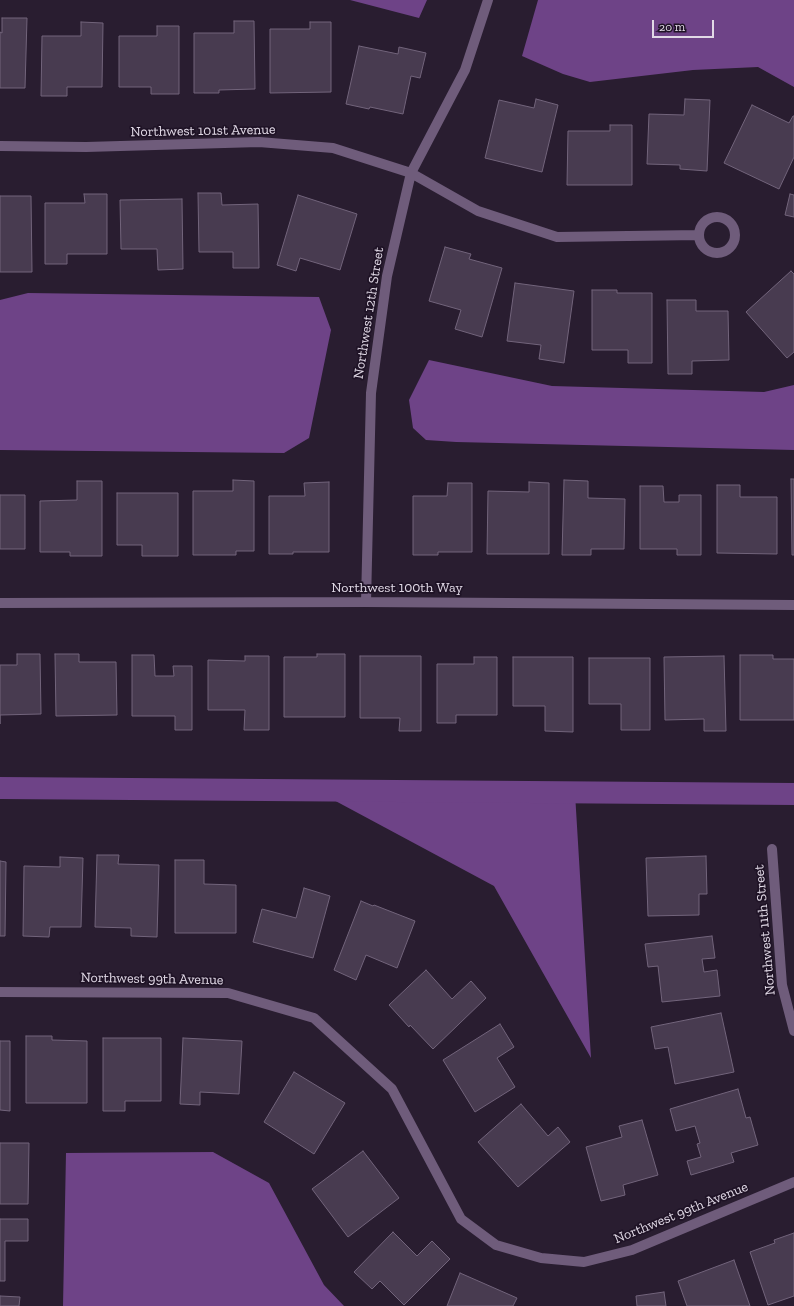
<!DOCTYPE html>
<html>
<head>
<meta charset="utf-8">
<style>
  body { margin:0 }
  #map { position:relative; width:794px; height:1306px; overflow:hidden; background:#291d30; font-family:"Zilla Slab",serif }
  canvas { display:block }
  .scale { position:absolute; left:652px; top:20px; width:62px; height:18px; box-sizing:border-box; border:2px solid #e1d9e6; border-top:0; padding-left:5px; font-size:12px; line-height:14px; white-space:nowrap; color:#e1d9e6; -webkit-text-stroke:3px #1f1326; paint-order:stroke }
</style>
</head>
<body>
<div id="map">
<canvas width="794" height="1306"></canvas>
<div class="scale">20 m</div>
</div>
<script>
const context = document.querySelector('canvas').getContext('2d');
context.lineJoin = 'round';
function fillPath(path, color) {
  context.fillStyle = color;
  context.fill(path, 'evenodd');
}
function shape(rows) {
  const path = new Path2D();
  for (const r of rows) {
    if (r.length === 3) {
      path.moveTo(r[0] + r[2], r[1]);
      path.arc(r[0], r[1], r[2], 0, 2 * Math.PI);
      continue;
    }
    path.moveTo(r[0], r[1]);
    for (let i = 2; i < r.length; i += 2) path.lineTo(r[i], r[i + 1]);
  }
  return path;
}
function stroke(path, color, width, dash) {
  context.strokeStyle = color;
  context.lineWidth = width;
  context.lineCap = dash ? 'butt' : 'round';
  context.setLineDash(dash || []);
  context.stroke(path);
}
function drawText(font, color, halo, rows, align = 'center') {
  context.font = font + ' "Zilla Slab",serif';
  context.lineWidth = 3.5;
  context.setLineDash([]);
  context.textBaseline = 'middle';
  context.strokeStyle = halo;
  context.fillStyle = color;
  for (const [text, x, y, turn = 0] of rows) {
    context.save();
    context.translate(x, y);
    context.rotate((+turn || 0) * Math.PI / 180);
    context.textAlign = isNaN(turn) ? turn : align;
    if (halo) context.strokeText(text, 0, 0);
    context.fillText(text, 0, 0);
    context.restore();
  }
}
const water = shape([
  [350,0,427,0,419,18],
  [538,0,794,0,794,87,758,67,693,70,590,82,563,74,522,56],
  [28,293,319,297,331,330,309,438,284,453,0,450,0,300],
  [429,360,552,386,764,392,794,385,794,450,456,442,426,440,413,428,409,400],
  [315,790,575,793,591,1058,494,886],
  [213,1152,269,1183,324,1285,344,1306,63,1306,66,1153]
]);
const canal = shape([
  [0,788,794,794]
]);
const building = shape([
  [2,18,27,18,25,88,0,88,0,32,2,33,2,18],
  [234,21,254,21,255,89,219,90,219,93,194,93,194,33,234,33,234,21],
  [81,22,103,23,102,87,67,87,67,96,41,96,42,36,81,36,81,22],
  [310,22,331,22,331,92,270,93,270,29,310,29,310,22],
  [157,26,179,26,179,94,151,94,151,87,119,87,119,36,157,36,157,26],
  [359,46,398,54,399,47,426,53,420,78,411,76,403,114,370,107,369,109,346,104,359,46],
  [536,99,558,105,542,172,485,158,499,100,534,108,536,99],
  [685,99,710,100,707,171,680,169,680,165,647,164,649,114,684,115,685,99],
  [752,105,789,123,793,116,794,116,794,157,779,189,724,163,752,105],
  [610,125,632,125,632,185,567,185,568,131,610,131,610,125],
  [198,193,221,193,222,205,258,204,259,268,233,268,233,252,199,252,198,193],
  [84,194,107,194,107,254,67,254,67,264,45,264,45,203,85,203,84,194],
  [790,194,794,195,794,217,785,215,790,194],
  [298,195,357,214,340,270,300,258,296,271,277,265,298,195],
  [0,196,31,196,32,272,0,272,0,196],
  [182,199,183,269,158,270,157,249,121,249,120,200,182,199],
  [445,247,471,254,469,259,502,268,482,337,455,329,461,310,429,301,445,247],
  [791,271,794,274,794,352,787,358,746,312,791,271],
  [515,283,574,291,564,363,539,359,541,345,507,341,515,283],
  [592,290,617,290,617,293,652,293,652,363,628,363,628,350,592,350,592,290],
  [667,300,696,300,696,311,728,311,729,360,692,361,692,374,668,374,667,300],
  [791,479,794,479,794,555,792,555,791,479],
  [233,480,254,481,254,551,236,551,236,555,193,555,193,491,233,491,233,480],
  [564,480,588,481,588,498,625,499,624,549,591,549,591,555,562,555,564,480],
  [77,481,102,481,102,556,70,556,70,552,40,552,40,501,77,500,77,481],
  [329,482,329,552,293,552,293,554,269,554,269,496,305,496,304,483,329,482],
  [529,482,549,483,549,554,487,554,488,491,529,492,529,482],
  [448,483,472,483,472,552,438,552,438,555,413,555,413,496,447,496,448,483],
  [717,485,740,485,740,497,777,497,777,554,717,553,717,485],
  [640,486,663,486,664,502,679,502,679,495,701,495,701,555,677,555,677,549,640,549,640,486],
  [117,493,178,493,178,556,142,556,142,545,117,545,117,493],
  [0,495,25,495,25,549,0,549,0,495],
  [17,654,40,654,41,714,0,715,0,724,0,665,17,665,17,654],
  [55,654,79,654,79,662,116,662,117,715,56,716,55,654],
  [317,654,345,654,345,717,284,717,284,657,317,657,317,654],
  [132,655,154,655,155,676,174,676,173,666,192,666,192,730,175,730,175,716,132,716,132,655],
  [740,655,773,655,773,659,794,659,794,720,740,720,740,655],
  [245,656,269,656,269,730,244,730,245,710,208,710,208,660,245,661,245,656],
  [360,656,421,656,421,731,399,731,400,718,360,718,360,656],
  [724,656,726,731,704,731,704,719,665,720,664,657,724,656],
  [474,657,497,657,497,715,456,715,456,723,437,723,437,664,474,664,474,657],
  [513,657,573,657,573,732,545,731,545,706,513,706,513,657],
  [589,658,650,658,650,730,621,730,621,704,589,704,589,658],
  [97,855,119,855,118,864,159,865,157,937,131,936,131,928,95,927,97,855],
  [706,856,707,894,699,894,699,915,648,916,646,858,706,856],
  [60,857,83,858,81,927,50,927,49,937,23,936,24,866,60,867,60,857],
  [175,860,204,860,204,884,236,885,236,933,175,933,175,860],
  [0,861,6,862,5,936,0,936,0,861],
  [304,888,330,896,313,958,253,942,262,909,296,918,304,888],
  [361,901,373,906,374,905,415,921,397,968,366,955,356,980,334,970,361,901],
  [712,936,715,958,702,959,704,972,717,970,720,996,662,1002,658,966,648,967,645,944,712,936],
  [426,970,452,999,471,981,486,998,433,1049,410,1025,409,1027,389,1005,426,970],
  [721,1013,734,1072,675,1084,668,1047,655,1049,651,1027,721,1013],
  [500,1024,514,1047,497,1058,515,1087,475,1112,443,1060,500,1024],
  [26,1036,52,1036,52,1040,87,1041,87,1103,26,1103,26,1036],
  [103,1038,161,1038,161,1101,125,1101,125,1111,103,1111,103,1038],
  [183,1038,242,1041,239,1094,200,1092,200,1105,180,1104,183,1038],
  [0,1041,10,1041,10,1111,0,1110,0,1041],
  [294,1072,345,1103,314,1154,264,1122,294,1072],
  [738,1089,746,1118,750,1117,758,1145,731,1153,734,1162,691,1175,687,1161,701,1157,697,1144,700,1143,695,1126,676,1131,670,1109,738,1089],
  [521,1104,548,1136,558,1127,570,1142,518,1187,478,1142,521,1104],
  [642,1120,658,1175,623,1185,625,1195,601,1201,586,1147,622,1137,619,1126,642,1120],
  [0,1143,29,1143,28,1204,0,1204,0,1143],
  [363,1151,399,1198,348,1237,312,1189,363,1151],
  [0,1219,28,1219,28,1241,5,1241,5,1281,0,1281,0,1219],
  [393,1232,417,1256,432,1241,450,1259,404,1305,380,1281,372,1289,354,1272,393,1232],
  [794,1233,794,1296,768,1305,750,1252,775,1243,774,1240,794,1233],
  [734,1260,750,1306,687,1306,678,1281,734,1260],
  [460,1273,517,1298,513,1306,447,1306,460,1273],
  [664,1292,666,1306,637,1306,636,1296,664,1292],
  [0,1296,20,1297,19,1306,0,1306,0,1296]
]);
const minor = shape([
  [0,146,86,147,259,142,333,148,411,173,478,211,557,237,699,235],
  [717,235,18],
  [366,602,371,393,387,276,411,173,465,70,488,0],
  [0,603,366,602,794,605],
  [772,849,782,985,794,1031],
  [0,992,228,993,314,1018,392,1089,461,1219,496,1245,541,1258,584,1262,632,1250,794,1182]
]);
const streetNames = [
  ["Northwest 101st Avenue",203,131,-1],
  ["Northwest 12th Street",369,313,-81],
  ["Northwest 100th Way",397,588],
  ["Northwest 11th Street",765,930,-95],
  ["Northwest 99th Avenue",152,979,1],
  ["Northwest 99th Avenue",681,1213,-22]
];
fillPath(water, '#6e4387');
stroke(canal, '#6e4387', 22);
fillPath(building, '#483b50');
stroke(building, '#72647b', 1);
stroke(minor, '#6f5c7b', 10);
drawText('14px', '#e1d9e6', '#1f1326', streetNames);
</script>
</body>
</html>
